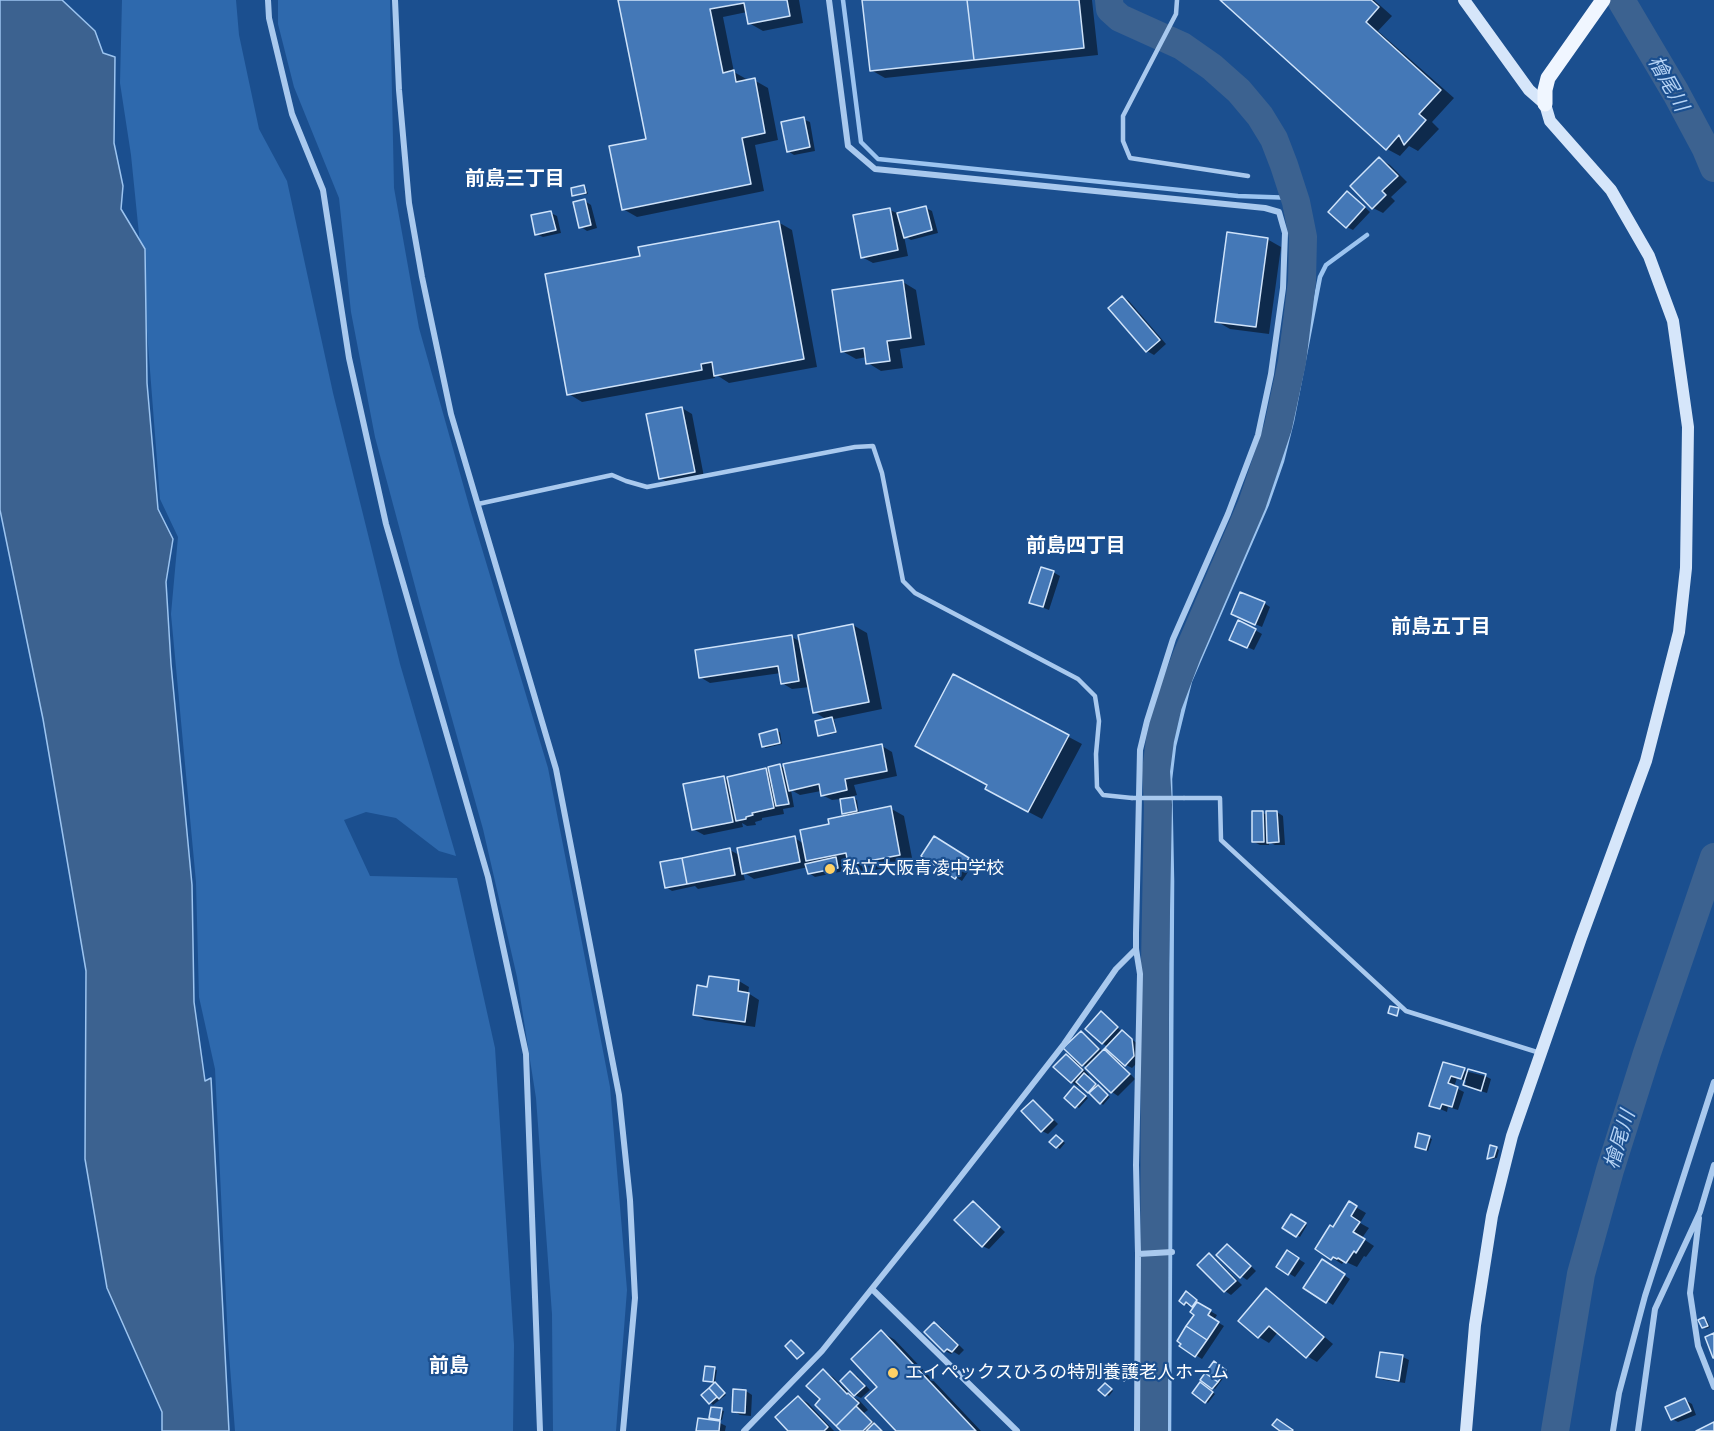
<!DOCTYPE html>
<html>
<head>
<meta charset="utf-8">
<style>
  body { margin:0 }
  canvas { display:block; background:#1b4f8f }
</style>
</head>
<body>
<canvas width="1714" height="1431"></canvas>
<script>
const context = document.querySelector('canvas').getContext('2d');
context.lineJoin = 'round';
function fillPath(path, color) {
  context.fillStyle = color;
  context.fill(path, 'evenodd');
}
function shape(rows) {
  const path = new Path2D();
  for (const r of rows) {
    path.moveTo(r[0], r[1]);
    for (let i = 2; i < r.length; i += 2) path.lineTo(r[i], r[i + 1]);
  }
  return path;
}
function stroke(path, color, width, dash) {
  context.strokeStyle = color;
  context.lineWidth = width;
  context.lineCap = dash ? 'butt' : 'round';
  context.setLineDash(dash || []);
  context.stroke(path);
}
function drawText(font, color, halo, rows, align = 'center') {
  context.font = font + ' Roboto,"Noto Sans JP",sans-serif';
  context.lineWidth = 4.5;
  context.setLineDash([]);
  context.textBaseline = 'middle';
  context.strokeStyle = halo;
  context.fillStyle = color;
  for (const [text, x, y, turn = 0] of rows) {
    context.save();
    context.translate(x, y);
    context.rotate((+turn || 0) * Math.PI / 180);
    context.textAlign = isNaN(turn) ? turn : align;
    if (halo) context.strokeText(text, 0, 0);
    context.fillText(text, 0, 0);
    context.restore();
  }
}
const green = shape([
  [122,0,236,0,239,35,259,129,287,181,333,393,400,664,456,856,439,851,396,818,366,812,344,820,370,876,457,878,495,1048,514,1345,513,1431,235,1431,228,1341,215,1069,199,997,196,882,171,614,178,537,160,499,141,254,131,155,120,83],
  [278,0,390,0,394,188,419,328,470,509,548,768,610,1087,627,1290,616,1431,553,1431,552,1314,536,1098,517,977,483,829,420,605,375,437,351,312,339,198,294,87,278,24]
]);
const water = shape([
  [0,0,62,0,95,31,103,53,115,57,114,143,123,186,121,209,145,249,147,383,158,509,173,539,166,582,171,664,192,885,194,1002,205,1081,211,1078,229,1431,162,1431,162,1412,107,1288,85,1159,86,971,43,719,0,510,0,0]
]);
const shadow = shape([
  [620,0,799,0,803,23,763,31,749,23,747,12,723,17,734,72,748,80,754,80,768,88,778,140,755,145,764,191,637,217,623,209,647,140],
  [863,0,1092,0,1098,55,885,78,871,70],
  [1223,0,1374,0,1392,16,1378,31,1454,98,1432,122,1439,129,1418,151,1409,146,1400,156,1387,149],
  [803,119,810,122,815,151,794,155,788,151],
  [1380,159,1390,165,1407,182,1391,197,1395,201,1383,213,1373,208],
  [584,186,586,188,588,194,576,196,574,195],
  [1348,193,1354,197,1370,212,1353,230,1347,227],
  [585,201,591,205,597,228,587,231,581,227],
  [926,208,932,211,938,233,911,240,904,236,908,256,873,263,862,257,890,210,899,214],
  [551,213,557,216,561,233,543,237,536,234],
  [778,222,792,230,817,367,729,383,715,374,715,378,582,402,569,394,641,258],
  [1267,239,1281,247,1269,334,1230,329,1216,321],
  [903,282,916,290,925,345,900,349,903,368,881,371,868,363,867,357,856,359,842,351],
  [1122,297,1129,301,1166,344,1154,355,1147,351,1110,308],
  [682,408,692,414,704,477,671,484,660,478],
  [1053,572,1060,576,1049,610,1031,603],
  [1264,603,1270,607,1262,627,1239,617],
  [853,625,867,633,882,709,834,719,837,733,822,736,819,735,827,720,815,712,810,687,792,689,782,683,781,673,710,683,700,677,792,637,801,642],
  [1255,630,1262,634,1254,650,1238,643],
  [954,676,1082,744,1042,819,1000,797,989,785],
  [777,731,780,732,782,744,766,748,763,746],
  [882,746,892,752,897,776,854,785,857,795,851,797,857,800,859,814,890,808,904,816,913,863,863,872,850,865,849,863,843,864,844,871,815,877,809,873,808,867,754,879,743,872,745,880,698,889,695,886,672,891,666,887,730,850,741,856,795,838,804,844,831,825,849,816,844,813,841,799,832,800,822,795,821,791,800,795,791,790,794,807,783,809,784,814,762,818,762,820,755,822,756,825,747,826,742,823,743,827,704,835,693,829,724,778,729,781,766,770,771,772,780,766,786,769],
  [1277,812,1283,816,1285,845,1275,845,1269,842,1269,845,1260,845,1254,842,1254,813,1263,813,1267,815],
  [941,841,974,863,962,881,923,856],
  [710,977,739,981,749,987,748,993,759,1000,755,1027,705,1020,695,1015,708,988],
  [1101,1013,1107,1017,1122,1032,1138,1044,1140,1060,1132,1068,1126,1065,1108,1047,1102,1043],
  [1081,1032,1087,1036,1103,1052,1113,1056,1135,1079,1118,1096,1112,1092,1087,1067,1079,1063],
  [1066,1055,1076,1061,1089,1075,1087,1077,1110,1097,1103,1105,1080,1084,1078,1086,1071,1082],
  [1444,1063,1469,1072,1485,1076,1491,1079,1487,1093,1471,1088,1465,1085,1466,1081,1457,1078,1454,1087,1464,1092,1458,1110,1448,1107,1447,1112,1431,1105],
  [1077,1089,1088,1098,1079,1108,1066,1098],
  [1033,1102,1039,1105,1058,1124,1048,1134,1042,1131],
  [1059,1138,1065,1143,1060,1149,1051,1142],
  [1429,1138,1432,1139,1428,1151,1416,1147],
  [1497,1149,1499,1150,1497,1158,1491,1159,1488,1158],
  [973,1203,979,1207,1005,1232,989,1249,982,1246],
  [1349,1203,1366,1213,1360,1223,1369,1228,1362,1238,1374,1246,1366,1257,1364,1256,1357,1267,1344,1261,1342,1264,1317,1249,1334,1228],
  [1292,1216,1307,1225,1300,1237,1284,1228],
  [1227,1245,1233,1249,1256,1271,1247,1280,1241,1276],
  [1287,1252,1305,1263,1295,1277,1278,1267],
  [1209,1255,1215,1258,1242,1285,1231,1295,1225,1291,1199,1265],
  [1329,1265,1350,1279,1333,1305,1305,1287],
  [1266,1290,1276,1296,1333,1344,1317,1362,1307,1356,1278,1332,1269,1343,1259,1337,1240,1321],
  [1189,1295,1199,1302,1198,1304,1217,1315,1214,1320,1224,1326,1202,1359,1181,1346,1196,1314,1195,1307,1189,1303,1187,1305,1181,1301],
  [1704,1319,1707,1320,1710,1327,1706,1329,1704,1327],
  [935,1324,941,1327,964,1350,959,1355,954,1352,951,1354,945,1351],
  [882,1332,895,1340,981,1431,898,1431,879,1387],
  [1381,1353,1403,1357,1409,1360,1405,1383,1384,1380,1377,1376],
  [1217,1364,1228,1372,1215,1389,1202,1380],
  [1123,1368,1132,1376,1128,1381,1116,1372],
  [714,1369,717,1370,715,1383,705,1380],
  [823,1371,833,1377,853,1397,859,1400,868,1410,864,1413,883,1431,843,1431,822,1400],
  [850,1372,857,1376,870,1390,861,1398,855,1395],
  [715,1384,726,1395,713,1405,703,1395],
  [1200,1384,1215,1394,1208,1403,1194,1393],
  [1108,1387,1113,1391,1109,1396,1101,1390],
  [746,1391,752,1395,751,1416,740,1415,733,1411],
  [798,1397,808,1403,834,1431,791,1431],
  [1685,1400,1692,1404,1696,1415,1678,1422,1672,1419],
  [721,1410,724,1411,722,1420,714,1418],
  [720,1423,726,1426,725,1431,697,1431]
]);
const stream = shape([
  [843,0,861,142,878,159,1238,196,1295,198],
  [1169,1431,1172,881,1170,779,1174,746,1190,681,1267,504,1282,461,1292,421,1320,277,1326,265,1367,235]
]);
const river = shape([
  [1109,0,1110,9,1120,18,1182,46,1212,67,1239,91,1260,116,1274,139,1284,165,1296,202,1303,237,1302,281,1292,362,1278,427,1252,504,1187,655,1168,705,1160,740,1156,771,1158,805,1155,964,1154,1431],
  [1621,0,1676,93,1706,149,1714,168],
  [1555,1431,1581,1274,1610,1170,1647,1053,1714,857]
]);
const building = shape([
  [618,0,787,0,790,16,748,24,744,3,710,9,723,73,734,70,736,82,755,78,765,133,742,138,751,184,622,210,609,146,646,139,618,0],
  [862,0,967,0,974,60,870,71,862,0],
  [967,0,1079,0,1084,48,974,60,967,0],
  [1220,0,1371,0,1379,7,1366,22,1441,90,1419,114,1426,120,1404,145,1399,135,1386,150,1220,0],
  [804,117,810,147,787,152,781,122,804,117],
  [1379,157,1398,176,1382,191,1386,195,1372,209,1350,186,1379,157],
  [584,185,586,193,572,196,571,188,584,185],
  [1347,191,1365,207,1346,228,1328,212,1347,191],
  [585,199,591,225,579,228,573,202,585,199],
  [926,206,932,230,904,238,897,213,926,206],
  [890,208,898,250,861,258,853,215,890,208],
  [551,211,556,230,535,235,531,215,551,211],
  [779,221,804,359,714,376,712,362,701,364,702,370,567,395,545,274,640,256,638,247,779,221],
  [1227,232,1268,238,1256,327,1215,322,1227,232],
  [903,280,911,338,887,341,890,361,866,364,864,348,841,352,832,290,903,280],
  [1122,296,1160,340,1146,352,1108,308,1122,296],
  [682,407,695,472,659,479,646,414,682,407],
  [1041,567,1054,571,1043,607,1029,603,1041,567],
  [1240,592,1265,602,1255,625,1231,614,1240,592],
  [1238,620,1256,629,1247,648,1229,640,1238,620],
  [853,624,869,702,813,713,798,635,853,624],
  [792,635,799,681,781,684,778,666,699,678,695,650,792,635],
  [953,674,1069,735,1028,812,985,789,987,785,915,746,953,674],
  [832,717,836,732,818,736,815,721,832,717],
  [777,729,780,743,762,747,759,734,777,729],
  [882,744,887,771,845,779,847,790,821,796,819,784,789,791,783,764,882,744],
  [780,764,789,804,776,806,768,767,780,764],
  [766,768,774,808,752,813,753,815,746,817,746,819,736,821,727,777,766,768],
  [724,776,733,822,692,830,683,784,724,776],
  [854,797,857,811,842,814,840,799,854,797],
  [891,806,900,855,848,865,846,853,806,861,800,830,829,824,828,819,891,806],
  [1252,811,1263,811,1264,842,1252,842,1252,811],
  [1266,811,1277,811,1279,842,1267,843,1266,811],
  [795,836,800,862,742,874,737,848,795,836],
  [934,836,969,858,955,879,921,856,934,836],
  [730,848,735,875,687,884,682,858,730,848],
  [836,857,838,868,808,874,805,864,836,857],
  [682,858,687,884,665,888,660,862,682,858],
  [709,976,739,980,738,991,749,993,745,1022,693,1015,697,985,707,987,709,976],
  [1390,1006,1399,1008,1397,1016,1388,1013,1390,1006],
  [1101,1011,1118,1027,1102,1044,1085,1029,1101,1011],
  [1122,1030,1132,1039,1134,1056,1125,1066,1105,1048,1122,1030],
  [1081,1031,1099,1049,1082,1066,1063,1048,1081,1031],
  [1104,1049,1130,1074,1111,1093,1085,1068,1104,1049],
  [1066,1054,1083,1070,1071,1083,1053,1067,1066,1054],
  [1443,1062,1465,1068,1461,1079,1451,1076,1448,1083,1458,1087,1452,1107,1442,1104,1440,1109,1429,1106,1443,1062],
  [1468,1069,1486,1074,1481,1091,1463,1085,1468,1069],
  [1468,1069,1486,1074,1481,1091,1463,1085,1468,1069],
  [1084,1073,1096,1084,1088,1093,1076,1082,1084,1073],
  [1098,1085,1108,1095,1100,1104,1089,1093,1098,1085],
  [1074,1086,1086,1096,1075,1108,1064,1098,1074,1086],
  [1033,1100,1053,1120,1041,1132,1021,1111,1033,1100],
  [1418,1133,1430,1136,1426,1150,1415,1147,1418,1133],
  [1056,1135,1063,1141,1056,1148,1049,1142,1056,1135],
  [1490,1145,1497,1147,1494,1157,1487,1159,1490,1145],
  [973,1201,1000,1227,982,1247,954,1220,973,1201],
  [1349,1201,1357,1206,1351,1216,1360,1222,1353,1232,1365,1239,1356,1253,1354,1251,1346,1263,1338,1258,1337,1259,1333,1257,1331,1260,1315,1249,1330,1225,1333,1227,1349,1201],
  [1291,1214,1306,1223,1296,1237,1282,1228,1291,1214],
  [1227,1244,1251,1266,1240,1278,1216,1255,1227,1244],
  [1287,1250,1299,1258,1288,1275,1276,1267,1287,1250],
  [1209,1253,1236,1281,1224,1292,1197,1265,1209,1253],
  [1322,1259,1345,1274,1326,1303,1303,1288,1322,1259],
  [1266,1288,1324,1337,1306,1358,1269,1326,1258,1338,1238,1321,1266,1288],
  [1186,1291,1197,1300,1192,1307,1186,1302,1184,1305,1179,1301,1186,1291],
  [1197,1302,1211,1310,1208,1315,1219,1322,1207,1340,1186,1326,1194,1315,1190,1312,1197,1302],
  [1704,1317,1708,1326,1702,1328,1698,1320,1704,1317],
  [934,1322,958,1345,952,1352,947,1349,944,1352,924,1332,934,1322],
  [1186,1326,1207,1340,1195,1357,1179,1346,1181,1344,1177,1341,1186,1326],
  [881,1330,976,1431,896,1431,865,1398,877,1387,851,1359,881,1330],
  [1714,1333,1714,1358,1713,1358,1705,1337,1714,1333],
  [791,1340,804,1353,797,1359,785,1346,791,1340],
  [1380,1352,1403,1355,1399,1381,1376,1377,1380,1352],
  [1214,1361,1226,1370,1218,1382,1205,1373,1214,1361],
  [1120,1365,1131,1373,1124,1381,1114,1372,1120,1365],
  [705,1366,715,1367,713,1382,703,1381,705,1366],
  [823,1369,847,1394,848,1393,859,1403,836,1426,815,1405,820,1399,806,1386,823,1369],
  [850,1371,865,1386,854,1396,840,1381,850,1371],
  [1205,1373,1218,1382,1212,1389,1200,1380,1205,1373],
  [715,1382,725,1393,719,1399,709,1388,715,1382],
  [1200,1382,1213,1392,1205,1403,1192,1393,1200,1382],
  [1105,1383,1112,1389,1105,1396,1098,1390,1105,1383],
  [709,1388,717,1397,709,1404,701,1395,709,1388],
  [733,1389,746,1390,745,1413,732,1412,733,1389],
  [798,1396,828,1427,824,1431,788,1431,775,1417,798,1396],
  [1685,1398,1691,1411,1671,1420,1665,1407,1685,1398],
  [856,1406,872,1422,863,1431,841,1431,836,1426,856,1406],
  [711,1407,722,1408,720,1420,709,1418,711,1407],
  [698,1418,720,1421,719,1431,696,1431,698,1418],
  [1277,1419,1293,1430,1292,1431,1280,1431,1272,1425,1277,1419],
  [1714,1422,1714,1431,1696,1431,1714,1422],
  [874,1423,882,1431,866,1431,874,1423]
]);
const lane = shape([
  [1177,0,1176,14,1123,116,1123,141,1130,158,1248,176],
  [478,504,612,475,626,481,647,487,855,447,873,446,882,473,903,581,915,593,1078,679,1095,696,1099,721,1096,754,1097,787,1103,795,1132,798],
  [1184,798,1220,798,1221,840,1406,1011,1540,1053]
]);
const street = shape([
  [268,0,269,18,292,114,323,190,349,358,386,524,488,877,526,1054,540,1431],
  [395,0,399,90,409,203,422,277,451,414,556,769,619,1095,630,1200,635,1298,623,1431],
  [829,0,848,146,875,169,1265,208,1279,212,1285,233,1283,288,1271,374,1258,435,1228,514,1173,639,1147,721,1140,750,1136,933,1136,949,1140,974,1136,1165,1138,1254,1137,1431],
  [1699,1218,1690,1293,1698,1346,1714,1387],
  [1138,1254,1172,1252],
  [872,1289,1017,1431],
  [744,1431,822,1351,930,1216,1064,1044,1116,969,1136,949],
  [1613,1431,1619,1393,1645,1296,1714,1082],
  [1638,1431,1655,1309,1700,1212,1714,1165]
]);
const secondary = shape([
  [1464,0,1529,90,1545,104,1550,121,1611,190,1649,256,1673,321,1688,427,1686,568,1679,632,1646,761,1581,938,1512,1136,1492,1216,1475,1325,1466,1431]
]);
const primary = shape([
  [1545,104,1545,90,1548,78,1603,0]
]);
const laneBridge = shape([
  [1132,798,1184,798]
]);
const markers = [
  [830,869,6,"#ffd166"],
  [893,1373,6,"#ffd166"]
];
const poiNames = [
  ["私立大阪青凌中学校",842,869],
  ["エイぺックスひろの特別養護老人ホーム",905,1373]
];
const waterNames = [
  ["檜尾川",1667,84,61],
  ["檜尾川",1621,1140,-73]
];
const neighbourhoodNames = [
  ["前島三丁目",515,180],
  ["前島四丁目",1076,547],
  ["前島五丁目",1441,628],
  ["前島",449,1367]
];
fillPath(green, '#2e69ad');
fillPath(water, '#3c6290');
stroke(water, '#9cc4f0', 1.5);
fillPath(shadow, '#0007');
stroke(stream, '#9cc4f0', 4.5);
stroke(river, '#3c6290', 28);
fillPath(building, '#4478b7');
stroke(building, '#cfe3fa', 1.5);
stroke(lane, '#a9c9ee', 4.5);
stroke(street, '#a9c9ee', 6);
stroke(secondary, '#d6e6fa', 12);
stroke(primary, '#f0f6ff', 15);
stroke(laneBridge, '#a9c9ee', 4.5);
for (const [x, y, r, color] of markers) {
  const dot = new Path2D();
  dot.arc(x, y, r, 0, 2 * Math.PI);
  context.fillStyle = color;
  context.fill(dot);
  stroke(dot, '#1b4f8f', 2);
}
drawText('18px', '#fff', '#1b4f8f', poiNames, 'left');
drawText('italic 20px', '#b5d3f5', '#1b4f8f', waterNames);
drawText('bold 20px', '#fff', '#1b4f8f', neighbourhoodNames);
</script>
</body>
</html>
